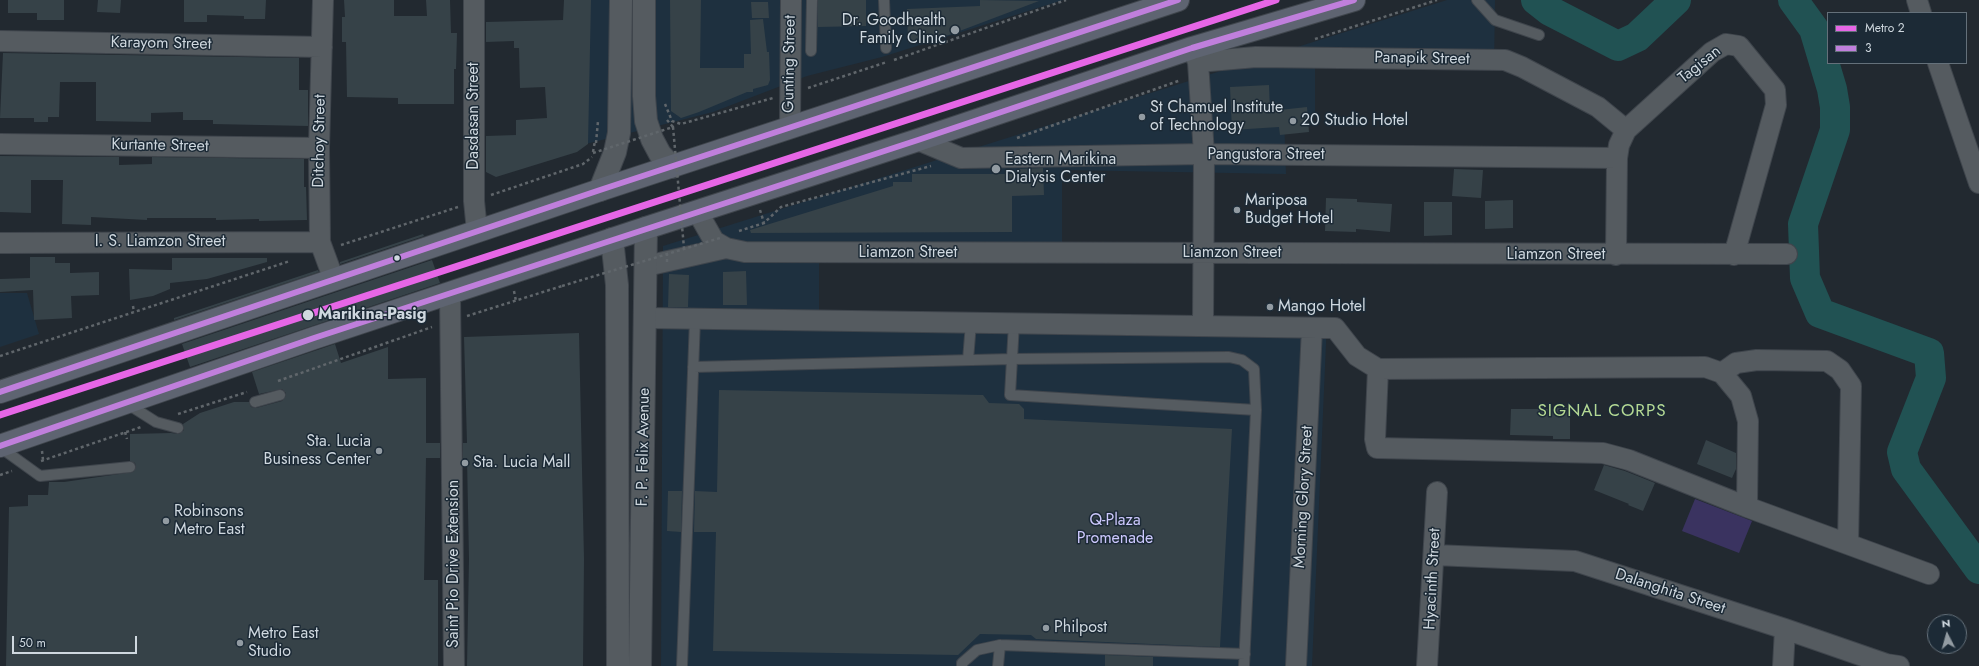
<!DOCTYPE html>
<html>
<head>
<meta charset="utf-8">
<style>
  body { margin:0 }
  #map { position:relative; width:1979px; height:666px; overflow:hidden; background:#222930; font-family:Jost,sans-serif }
  canvas { display:block }
  .legend { position:absolute; left:1827px; top:12px; width:140px; height:52px; box-sizing:border-box; background:#1c2a36; border:1px solid #64707a; margin:0; padding:5px 7px; list-style:none; font-size:12px; color:#cfd8df }
  .legend li { display:flex; align-items:center; gap:8px; height:20px }
  .legend b { width:20px; border:1px solid #64707a }
  .north { position:absolute; left:1927px; top:614px; width:40px; height:40px; box-sizing:border-box; background:#1c2a36; border:1px solid #64707a; border-radius:50%; rotate:354deg; font-size:11px; font-weight:700; line-height:16px; text-align:center; color:#cfd8df }
  .north::after { content:''; display:block; margin:auto; width:14px; height:18px; background:#929ba2; clip-path:polygon(50% 0,100% 100%,50% 72%,0 100%) }
  .scale { position:absolute; left:12px; top:636px; width:125px; height:18px; box-sizing:border-box; border:2px solid #cfd8df; border-top:0; padding-left:5px; font-size:12px; line-height:14px; white-space:nowrap; color:#cfd8df; -webkit-text-stroke:3px #1c2a36; paint-order:stroke }
</style>
</head>
<body>
<div id="map">
<canvas width="1979" height="666"></canvas>
<ul class="legend">
<li><b style="height:5px;background:#e666e6"></b>Metro 2</li>
<li><b style="height:5px;background:#c07fdc"></b>3</li>
</ul>
<div class="north">N</div>
<div class="scale">50 m</div>
</div>
<script>
const context = document.querySelector('canvas').getContext('2d');
context.lineJoin = 'round';
function fillPath(path, color) {
  context.fillStyle = color;
  context.fill(path, 'evenodd');
}
function shape(rows) {
  const path = new Path2D();
  for (const r of rows) {
    path.moveTo(r[0], r[1]);
    for (let i = 2; i < r.length; i += 2) path.lineTo(r[i], r[i + 1]);
  }
  return path;
}
function stroke(path, color, width, dash) {
  context.strokeStyle = color;
  context.lineWidth = width;
  context.lineCap = dash ? 'butt' : 'round';
  context.setLineDash(dash || []);
  context.stroke(path);
}
function drawText(font, color, halo, rows, align = 'center') {
  context.font = font + ' Jost,sans-serif';
  context.lineWidth = 3;
  context.setLineDash([]);
  context.textBaseline = 'middle';
  context.strokeStyle = halo;
  context.fillStyle = color;
  for (const [text, x, y, turn = 0] of rows) {
    context.save();
    context.translate(x, y);
    context.rotate((+turn || 0) * Math.PI / 180);
    context.textAlign = isNaN(turn) ? turn : align;
    if (halo) context.strokeText(text, 0, 0);
    context.fillText(text, 0, 0);
    context.restore();
  }
}
const built = shape([
  [566,0,1063,0,882,57,807,76,713,112,558,151],
  [1447,0,1495,0,1494,70,1315,67,1315,115,1284,116,1286,174,1062,170,1062,247,819,247,819,312,1327,321,1312,666,661,666,663,246],
  [0,293,27,293,39,334,0,347]
]);
const green = shape([
  [1695,499,1752,521,1739,553,1682,531]
]);
const river = shape([
  [1536,0,1550,11,1618,46,1637,37,1676,0],
  [1793,0,1814,29,1832,89,1835,107,1835,130,1803,224,1805,278,1820,313,1929,353,1931,378,1902,452,1906,469,1979,569]
]);
const building = shape([
  [8,0,64,0,64,20,37,20,37,13,8,13],
  [98,0,121,0,120,13,97,12],
  [184,0,266,0,265,19,244,19,244,16,207,15,207,22,184,22],
  [344,0,394,0,394,16,427,16,426,0,450,0,451,33,457,33,456,69,454,69,454,104,398,104,398,98,347,97,346,42,342,42,342,17,345,17],
  [564,0,591,0,588,144,577,152,496,177,486,172,486,136,516,135,516,120,547,118,545,87,520,88,519,48,514,48,514,41,486,42,486,22,563,20],
  [670,0,701,0,700,68,744,68,744,54,751,54,750,20,763,19,767,52,769,52,770,80,768,85,753,89,753,92,747,92,699,112,681,118,671,111],
  [818,0,866,0,866,26,818,27],
  [980,0,1039,1,949,35,908,43,907,9,980,6],
  [751,2,768,2,769,18,752,18],
  [3,53,299,58,299,90,308,90,308,126,213,124,213,120,183,120,183,112,151,113,151,122,96,121,96,82,60,82,59,117,48,117,48,122,34,122,34,118,0,118],
  [1269,85,1270,111,1307,107,1309,132,1280,135,1279,127,1232,130,1230,87],
  [0,156,119,157,119,165,152,164,152,157,304,159,304,187,306,187,307,220,259,221,259,219,216,220,216,218,147,218,147,220,91,217,91,225,62,224,63,180,31,180,31,213,0,212],
  [1043,168,1044,195,1012,196,1012,232,751,233,750,230,893,186,893,182,912,182,912,174,1019,174,1019,169],
  [1454,169,1483,170,1481,198,1452,196],
  [1326,198,1357,199,1357,202,1392,204,1390,232,1356,229,1356,232,1325,231],
  [1513,200,1513,228,1485,229,1485,201],
  [1424,202,1452,202,1452,235,1424,236],
  [423,234,424,236,340,264,340,262],
  [30,257,55,257,55,263,70,263,70,273,99,272,99,295,71,296,72,318,34,320,33,290,0,292,0,279,30,278],
  [172,258,267,258,267,262,207,279,170,283,170,289,153,296,130,300,129,269,172,270],
  [432,260,440,283,190,367,182,344],
  [318,270,319,272,174,320,174,318],
  [746,271,747,305,723,305,723,272],
  [669,274,689,275,688,307,668,307],
  [579,333,584,559,583,666,467,666,469,559,467,458,463,458,463,443,467,443,464,337],
  [335,344,341,363,388,347,388,379,426,378,426,443,440,443,440,458,426,458,424,580,438,580,438,666,6,666,9,507,28,506,28,495,48,495,49,482,64,482,133,472,136,467,135,463,130,461,130,434,171,433,179,434,184,430,183,424,200,413,234,402,249,402,251,407,256,408,282,401,286,396,286,393,282,389,259,394,252,372],
  [719,390,983,395,989,403,1019,404,1024,409,1024,419,1232,429,1220,647,1036,639,1031,635,980,634,958,655,713,651,716,532,694,532,695,491,717,492],
  [1553,408,1570,408,1570,439,1553,439,1553,436,1510,435,1511,409,1553,409],
  [1706,440,1736,453,1736,469,1732,478,1697,464],
  [1604,465,1625,471,1655,483,1643,511,1628,505,1629,504,1594,490],
  [668,491,682,491,681,532,667,531],
  [1105,655,1153,657,1153,666,1105,666]
]);
const path = shape([
  [1315,39,1437,0],
  [894,60,1066,0],
  [808,88,887,62],
  [665,104,672,121,681,124,773,98],
  [667,120,673,127],
  [1017,138,1181,80],
  [596,143,598,121],
  [593,152,595,141],
  [491,195,583,164,592,157],
  [760,210,764,223],
  [739,231,764,223,781,207,931,166],
  [341,245,458,207],
  [514,291,516,301],
  [133,306,134,312],
  [467,316,562,286],
  [0,356,290,261],
  [278,381,432,327],
  [178,414,247,392],
  [125,432,127,439],
  [42,451,43,460],
  [41,461,141,427],
  [0,475,12,471]
]);
const lane = shape([
  [884,0,886,48],
  [1477,0,1495,20,1539,35],
  [811,51,812,0],
  [1014,323,1010,395,1256,410],
  [968,360,971,323],
  [693,367,1012,359,1229,357,1242,360,1254,369,1256,410,1244,666],
  [255,402,280,395],
  [126,403,156,422,178,428],
  [0,447,40,476,130,467],
  [682,666,695,319],
  [962,666,962,663,977,650,1000,645,1245,654],
  [998,666,1000,645]
]);
const street = shape([
  [323,0,319,148,320,242,334,280],
  [474,0,474,201,477,231],
  [1917,0,1921,13],
  [0,41,322,47],
  [1193,50,1198,62,1204,154,1203,326],
  [1198,62,1256,57,1505,60,1522,67,1598,107,1626,130],
  [1938,63,1979,183],
  [790,127,791,0],
  [918,140,961,158,1204,154,1617,158],
  [0,144,319,148],
  [697,211,714,241,726,248,745,252,1787,254],
  [0,243,320,242],
  [1616,255,1617,158,1619,145,1626,130,1712,52,1726,44,1739,46,1775,90,1776,105,1734,255],
  [646,266,726,248],
  [450,294,454,666],
  [646,318,1335,328,1357,356,1378,369,1705,367,1722,373,1736,363,1757,360,1827,361,1840,370,1851,386,1848,544],
  [1378,369,1375,439,1377,448,1603,453,1629,460,1747,507,1929,574],
  [1722,373,1741,396,1748,421,1747,507],
  [1435,555,1575,561,1785,629,1886,664,1899,666],
  [1296,666,1312,328],
  [1427,666,1437,492],
  [1783,666,1785,629]
]);
const secondary = shape([
  [644,0,644,96,646,121,652,139,660,154,672,167],
  [600,190,615,152,619,133,621,0],
  [612,239,617,285,618,666],
  [640,666,646,228]
]);
const primary = shape([
  [0,392,600,190,1178,0],
  [0,446,314,338,646,228,918,140,1192,48,1354,0]
]);
const pathBridge = shape([
  [593,153,673,127,684,248],
  [667,262,667,254],
  [562,286,720,238]
]);
const bus1 = shape([
  [0,392,600,190,1178,0],
  [0,446,314,338,918,140,1192,48,1354,0]
]);
const metro1 = shape([
  [0,415,1276,0]
]);
const markers = [
  [955,30,5,"#929ba2"],
  [1142,117,4,"#929ba2"],
  [1293,121,4,"#929ba2"],
  [996,169,5,"#929ba2"],
  [1237,210,4,"#929ba2"],
  [397,258,3.5,"#cfd8df"],
  [1270,307,4,"#929ba2"],
  [308,315,6,"#cfd8df"],
  [379,451,4,"#929ba2"],
  [465,463,4,"#929ba2"],
  [166,521,4,"#929ba2"],
  [1046,628,4,"#929ba2"],
  [240,643,4,"#929ba2"]
];
const poiNames = [
  ["Dr. Goodhealth",946,21,"right"],
  ["Family Clinic",946,39,"right"],
  ["St Chamuel Institute",1150,108],
  ["of Technology",1150,126],
  ["20 Studio Hotel",1301,121],
  ["Eastern Marikina",1005,160],
  ["Dialysis Center",1005,178],
  ["Mariposa",1245,201],
  ["Budget Hotel",1245,219],
  ["Mango Hotel",1278,307],
  ["Sta. Lucia",371,442,"right"],
  ["Business Center",371,460,"right"],
  ["Sta. Lucia Mall",473,463],
  ["Robinsons",174,512],
  ["Metro East",174,530],
  ["Philpost",1054,628],
  ["Metro East",248,634],
  ["Studio",248,652]
];
const streetNames = [
  ["Karayom Street",161,44,1],
  ["Panapik Street",1422,59,1],
  ["Gunting Street",790,64,-89],
  ["Tagisan",1700,65,-39],
  ["Dasdasan Street",474,116,-90],
  ["Ditchoy Street",320,141,-89],
  ["Kurtante Street",160,146,1],
  ["Pangustora Street",1266,155],
  ["I. S. Liamzon Street",160,242],
  ["Liamzon Street",908,253],
  ["Liamzon Street",1232,253],
  ["Liamzon Street",1556,255],
  ["F. P. Felix Avenue",644,447,-89],
  ["Morning Glory Street",1304,497,-87],
  ["Saint Pio Drive Extension",454,564,-90],
  ["Hyacinth Street",1433,579,-87],
  ["Dalanghita Street",1670,592,18]
];
const stopNames = [
  ["Marikina-Pasig",318,315]
];
const parkNames = [
  ["Q-Plaza",1115,521],
  ["Promenade",1115,539]
];
const neighbourhoodNames = [
  ["SIGNAL CORPS",1602,412]
];
fillPath(built, '#1e303f');
fillPath(green, '#3a3360');
stroke(river, '#215253', 30);
fillPath(building, '#364248');
stroke(lane, '#3f454c', 12);
stroke(street, '#3f454c', 22);
stroke(secondary, '#3f454c', 24);
stroke(primary, '#3f454c', 24);
stroke(path, '#60666b', 2.5, [3, 3]);
stroke(lane, '#555b60', 10);
stroke(street, '#555b60', 20);
stroke(secondary, '#555b60', 22);
stroke(primary, '#5e6471', 22);
stroke(pathBridge, '#60666b', 2.5, [3, 3]);
stroke(bus1, '#c07fdc', 6);
stroke(metro1, '#e666e6', 7);
for (const [x, y, r, color] of markers) {
  const dot = new Path2D();
  dot.arc(x, y, r, 0, 2 * Math.PI);
  context.fillStyle = color;
  context.fill(dot);
  stroke(dot, '#1c2a36', 1.5);
}
drawText('16px', '#cfd8df', '#1c2a36', poiNames, 'left');
drawText('16px', '#cfd8df', '#1c2a36', streetNames);
drawText('bold 16px', '#cfd8df', '#1c2a36', stopNames, 'left');
drawText('16px', '#cdc8fd', '#1c2a36', parkNames);
context.letterSpacing = '1px';
drawText('17px', '#b6d993', '#1c2a36', neighbourhoodNames);
context.letterSpacing = '0px';
</script>
</body>
</html>
